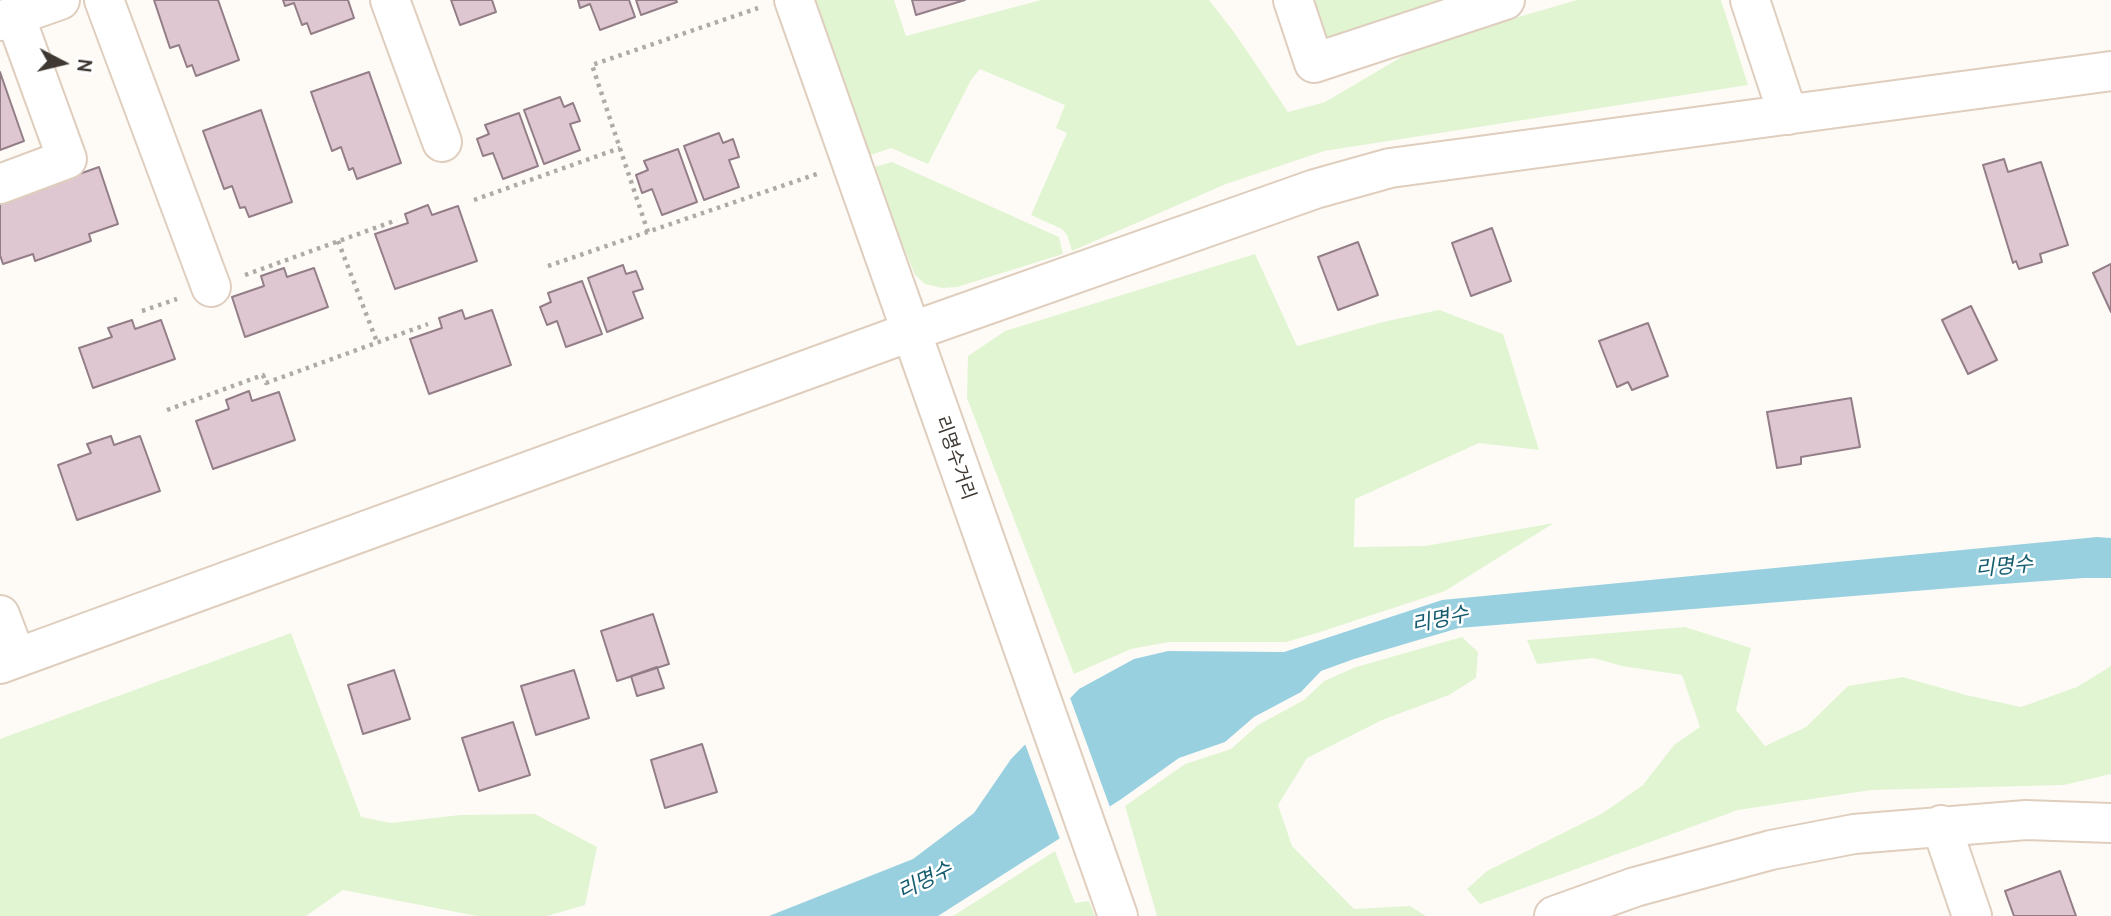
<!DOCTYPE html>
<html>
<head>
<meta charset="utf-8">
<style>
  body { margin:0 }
  #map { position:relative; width:2111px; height:916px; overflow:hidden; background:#fefbf7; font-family:Cabin,sans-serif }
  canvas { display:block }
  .north { position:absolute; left:28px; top:28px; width:70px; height:70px; -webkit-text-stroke:5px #fff; paint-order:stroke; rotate:97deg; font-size:19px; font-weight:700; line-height:28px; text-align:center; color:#3f3832 }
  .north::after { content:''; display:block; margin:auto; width:24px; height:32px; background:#3f3832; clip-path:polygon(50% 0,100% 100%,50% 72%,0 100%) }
</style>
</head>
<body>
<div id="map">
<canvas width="2111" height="916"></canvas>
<div class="north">N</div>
</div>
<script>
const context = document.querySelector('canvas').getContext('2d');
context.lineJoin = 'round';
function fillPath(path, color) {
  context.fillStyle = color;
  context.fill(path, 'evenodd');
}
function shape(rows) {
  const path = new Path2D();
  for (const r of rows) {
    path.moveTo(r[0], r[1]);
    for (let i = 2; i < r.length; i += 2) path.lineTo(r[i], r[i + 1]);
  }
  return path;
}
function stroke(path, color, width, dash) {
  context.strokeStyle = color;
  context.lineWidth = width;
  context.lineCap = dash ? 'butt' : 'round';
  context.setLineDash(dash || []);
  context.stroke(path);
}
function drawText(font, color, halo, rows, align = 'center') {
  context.font = font + ' Cabin,"Noto Sans KR",sans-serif';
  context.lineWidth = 5;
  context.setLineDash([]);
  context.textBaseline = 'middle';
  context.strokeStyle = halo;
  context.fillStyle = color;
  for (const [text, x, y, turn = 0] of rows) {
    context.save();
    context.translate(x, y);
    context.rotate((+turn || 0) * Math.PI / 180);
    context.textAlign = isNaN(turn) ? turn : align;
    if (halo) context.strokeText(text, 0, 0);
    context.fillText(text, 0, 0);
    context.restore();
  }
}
const green = shape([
  [815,0,894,0,906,36,1041,0,1209,0,1234,32,1288,112,1325,102,1422,45,1577,0,1721,0,1748,85,1324,151,1226,184,1072,251,1067,235,1062,229,1031,215,1067,133,1056,128,1065,105,980,69,971,80,928,164,891,148,868,156],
  [1309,0,1452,0,1324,44],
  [892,162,1059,237,1063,254,957,287,942,288,925,284,915,275,871,168],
  [1255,254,1297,346,1383,322,1439,310,1503,334,1539,450,1479,443,1355,499,1354,547,1425,546,1554,523,1445,591,1317,633,1286,642,1169,642,1131,649,1074,674,967,398,968,356,1005,331],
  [1685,627,1751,648,1736,710,1765,746,1806,727,1848,686,1903,677,1966,695,2021,707,2077,687,2111,666,2111,774,2064,785,1871,790,1738,810,1480,904,1467,889,1487,871,1603,813,1643,785,1674,745,1700,727,1682,675,1622,666,1593,658,1537,664,1527,640],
  [291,633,361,817,391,823,460,815,535,814,597,847,585,905,547,916,477,916,343,890,306,916,0,916,0,739],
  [1462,637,1478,652,1476,678,1449,695,1382,720,1307,758,1278,805,1292,846,1354,909,1410,906,1426,916,1157,916,1125,806,1185,764,1231,749,1258,725,1304,700,1324,681,1356,667],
  [1055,851,1075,903,1089,901,1095,916,953,916]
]);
const water = shape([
  [2097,537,2111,538,2111,578,2084,578,1989,585,1459,628,1354,659,1321,671,1301,692,1254,717,1225,742,1179,758,1120,800,938,916,769,916,913,859,974,813,1011,759,1079,689,1134,659,1168,651,1284,652,1442,600]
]);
const pier = shape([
  [1069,695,1111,810,1061,842,1024,741]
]);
const building = shape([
  [154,0,218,0,239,60,196,76,192,65,187,67,179,45,170,48,154,0],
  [283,0,348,0,354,18,311,34,307,23,302,25,294,3,285,6,283,0],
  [451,0,492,0,496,12,460,25,451,0],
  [578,0,629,0,635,17,600,30,590,4,580,8,578,0],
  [636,0,676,0,677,2,641,15,636,0],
  [912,0,965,0,916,15,912,0],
  [0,72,24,141,0,150,0,72],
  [369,72,401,163,357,179,353,168,349,170,341,147,332,151,311,92,369,72],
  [560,97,564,107,573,103,580,121,570,124,580,150,544,164,524,110,560,97],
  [261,110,292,202,249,217,245,207,240,208,232,186,224,189,203,131,261,110],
  [519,113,538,166,503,179,493,153,483,156,477,139,489,134,485,125,519,113],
  [719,133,723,143,733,139,739,157,729,160,739,187,704,200,684,146,719,133],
  [678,149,697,202,662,215,652,189,642,193,636,175,648,170,644,161,678,149],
  [2004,159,2008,172,2041,162,2068,245,2040,254,2042,262,2019,269,2016,261,2013,263,1983,165,2004,159],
  [99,167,118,224,89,234,91,241,35,261,33,254,3,264,0,255,0,202,99,167],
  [428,205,432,215,458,206,477,261,395,289,375,234,408,223,405,214,428,205],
  [1492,228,1511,281,1471,296,1452,243,1492,228],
  [1358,242,1378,295,1338,310,1318,257,1358,242],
  [2111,264,2111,312,2093,273,2111,264],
  [623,265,626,274,636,271,643,289,633,292,643,318,607,332,588,278,623,265],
  [284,268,287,277,314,268,328,307,245,337,232,297,264,286,261,276,284,268],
  [582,281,602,334,566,347,557,321,547,325,540,307,551,302,548,293,582,281],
  [1971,306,1997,360,1968,374,1942,320,1971,306],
  [462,310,465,319,492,310,511,365,429,394,410,339,442,328,439,318,462,310],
  [132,320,135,329,161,320,175,359,93,388,79,348,112,337,108,328,132,320],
  [1648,323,1668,376,1632,390,1628,382,1617,387,1599,341,1648,323],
  [249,391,252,401,279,392,295,440,213,469,196,421,229,409,226,400,249,391],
  [1851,398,1860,447,1801,457,1801,464,1777,468,1767,412,1851,398],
  [111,436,114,445,140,436,160,491,77,520,58,465,91,453,87,444,111,436],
  [653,614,669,664,617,681,601,631,653,614],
  [657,667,664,688,637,696,631,676,657,667],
  [394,670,410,719,363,734,348,685,394,670],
  [574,670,589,718,536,735,521,686,574,670],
  [513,722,530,775,479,791,462,738,513,722],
  [702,744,717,792,665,808,651,760,702,744],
  [2060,871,2076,916,2014,916,2005,891,2060,871]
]);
const path = shape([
  [474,200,620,148],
  [648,232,592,65,758,8],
  [338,241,377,342],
  [548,266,817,174],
  [245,275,397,220],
  [142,311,177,299],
  [167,410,263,375,266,383,428,324]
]);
const minor = shape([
  [104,0,211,287],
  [390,0,442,142],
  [794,0,1118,916],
  [1293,0,1314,63,1505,0],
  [1750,0,1788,115],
  [0,21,60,0],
  [0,184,67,159,15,16],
  [0,615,16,657],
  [0,664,910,332,1315,189,1390,168,2111,71],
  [1941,825,1972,916],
  [1554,916,1635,887,1771,850,1854,834,2026,820,2111,823]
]);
const streetNames = [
  ["리명수거리",955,458,71]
];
const waterNames = [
  ["리명수",2004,567,-5],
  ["리명수",1440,620,-12],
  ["리명수",925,881,-26]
];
fillPath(green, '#e1f5d2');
fillPath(water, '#99d0e0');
fillPath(pier, '#fefbf7');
fillPath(building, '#dec7d1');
stroke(building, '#937e88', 2);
stroke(minor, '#dfcebe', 42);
stroke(path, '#afaaa6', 4.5, [3.5, 5]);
stroke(minor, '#fff', 38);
drawText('19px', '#3f3832', '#fff', streetNames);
drawText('italic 21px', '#165e6f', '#fff', waterNames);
</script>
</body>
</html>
